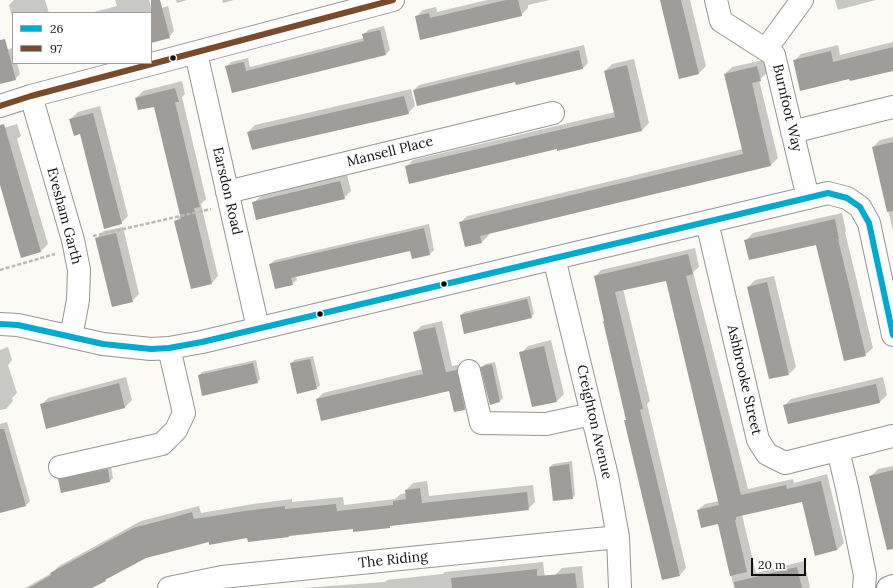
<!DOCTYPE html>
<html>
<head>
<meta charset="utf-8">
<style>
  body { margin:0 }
  #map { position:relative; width:893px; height:588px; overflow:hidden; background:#fbfaf5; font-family:Lora,serif }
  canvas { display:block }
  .legend { position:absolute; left:12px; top:12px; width:140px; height:52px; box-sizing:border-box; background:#fff; border:1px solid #9f9f9f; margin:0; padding:5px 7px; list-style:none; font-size:12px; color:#0f0f0f }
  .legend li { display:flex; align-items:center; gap:8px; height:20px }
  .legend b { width:20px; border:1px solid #9f9f9f }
  .scale { position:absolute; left:751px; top:558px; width:55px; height:18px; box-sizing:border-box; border:2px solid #0f0f0f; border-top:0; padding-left:5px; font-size:12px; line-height:14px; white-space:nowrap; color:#0f0f0f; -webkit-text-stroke:3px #fff; paint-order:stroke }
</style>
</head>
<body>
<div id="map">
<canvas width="893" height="588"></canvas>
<ul class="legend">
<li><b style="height:5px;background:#00a9ce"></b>26</li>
<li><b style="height:5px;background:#7a4b2a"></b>97</li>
</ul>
<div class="scale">20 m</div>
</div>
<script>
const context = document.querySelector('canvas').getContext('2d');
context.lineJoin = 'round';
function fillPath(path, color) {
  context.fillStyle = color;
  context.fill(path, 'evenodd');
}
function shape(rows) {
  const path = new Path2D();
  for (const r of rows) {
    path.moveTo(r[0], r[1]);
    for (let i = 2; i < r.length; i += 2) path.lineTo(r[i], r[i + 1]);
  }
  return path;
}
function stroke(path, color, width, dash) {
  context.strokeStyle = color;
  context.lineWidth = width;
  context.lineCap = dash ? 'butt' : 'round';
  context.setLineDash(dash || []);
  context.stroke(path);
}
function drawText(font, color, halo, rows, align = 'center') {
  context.font = font + ' Lora,serif';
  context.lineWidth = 4;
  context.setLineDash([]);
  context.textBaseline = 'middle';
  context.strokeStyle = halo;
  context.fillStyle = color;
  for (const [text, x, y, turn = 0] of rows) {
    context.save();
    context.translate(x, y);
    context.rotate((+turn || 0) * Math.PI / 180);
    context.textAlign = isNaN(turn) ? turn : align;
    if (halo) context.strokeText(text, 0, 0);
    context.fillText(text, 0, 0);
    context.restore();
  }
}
const shadow = shape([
  [14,0,45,0,49,13,13,13,13,20,9,5],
  [115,0,149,0,152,11,168,6,174,31,169,37,151,41,151,13,90,13,117,6],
  [176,0,187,0,177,3],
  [222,0,234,0,223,3],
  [487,0,550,0,528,5,528,8,521,15,421,39,416,17,423,10,436,7,437,12],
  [661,0,690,0,706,66,699,73],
  [835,0,876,0,838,10],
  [384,26,390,50,386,54,232,92,226,67,231,62,248,58,250,67,364,38,363,35,368,30],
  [893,42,893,70,850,78,794,61,801,54,838,45,840,55],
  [584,45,588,63,583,68,516,81,414,90,419,85],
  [13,48,13,63,17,63,20,74,15,79,0,83,0,51],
  [634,59,649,123,642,130,558,150,557,147,406,167,413,160,615,112,605,71,612,64],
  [764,60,767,73,759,80,778,158,771,165,488,233,489,235,482,242,460,223,467,216,743,149,725,74,732,67],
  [182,81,185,94,182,97,206,199,201,204,218,276,211,284,176,221,181,215,155,105,136,98,143,91],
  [411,89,415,106,408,113,248,132,255,125],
  [100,106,128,216,121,223,80,133,71,119,78,112],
  [17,124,21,136,17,139,48,244,41,251,22,257,0,182,0,129],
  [893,137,893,231,873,147,880,140],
  [347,175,351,191,344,198,253,203,261,196],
  [842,213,846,231,845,232,873,348,865,355,817,243,746,240,753,233],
  [429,224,434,250,430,254,413,258,411,249,296,276,297,280,292,284,270,264,275,260],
  [123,227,139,294,132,301,96,239,104,231],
  [695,248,699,267,693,272,748,489,793,479,794,483,827,474,844,543,837,550,815,555,803,500,742,515,756,573,804,561,810,587,809,588,734,588,719,523,698,510,705,504,719,501,667,279,623,289,650,401,647,404,686,568,680,575,625,420,627,419,595,277,601,270],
  [774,276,796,367,789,374,748,287,755,280],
  [530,296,534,314,531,317,461,315,464,312],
  [442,321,452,366,463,364,471,402,465,409,450,390,317,399,323,393,423,369,414,333,421,326],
  [551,340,564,394,557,401,521,353,528,346],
  [8,347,12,360,8,365,17,393,12,398,13,401,6,409,0,410,0,350],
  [313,356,320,385,317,388,291,364,294,360],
  [256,360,260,379,257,382,199,376,202,372],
  [495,362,503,398,500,401,482,367,485,364],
  [126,377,132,400,125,407,41,405,48,398],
  [883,377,887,395,880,402,788,423,784,406,791,399],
  [7,422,30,501,26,505,0,512,0,424],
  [572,461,575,495,572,498,550,467,553,464],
  [111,466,113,478,110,481,62,491,60,479,63,476],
  [893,466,893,525,871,476,878,469],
  [427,481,429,496,533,485,535,502,528,509,392,524,390,527,354,528,209,541,145,557,90,588,25,588,52,573,59,566,141,521,199,506,201,513,253,504,292,499,292,502,343,497,344,505,395,499,401,494,406,493,406,490,413,483],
  [543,562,545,579,523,588,301,588,385,582,387,580,443,574,445,572],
  [582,566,584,588,556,588,555,575,562,568]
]);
const building = shape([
  [151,0,160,0,170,38,151,43],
  [506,0,518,0,522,16,420,40,415,16,429,13,430,18],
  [660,0,681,0,699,74,679,79],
  [380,30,386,55,232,93,225,66,244,62,246,71,364,41,362,34],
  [5,39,16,80,0,84,0,40],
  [893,47,893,71,850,81,849,79,800,91,793,60,831,51,833,62],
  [579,50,583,69,516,85,515,82,417,106,413,90],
  [627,65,642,131,557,151,557,149,409,184,405,166,615,117,604,71],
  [757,66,761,81,752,83,771,166,480,236,482,243,465,247,459,222,743,154,724,74],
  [175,88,179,102,175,102,200,207,194,208,212,284,191,289,174,221,181,219,154,107,138,110,135,98],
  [404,96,409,114,252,150,247,132],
  [93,113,122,224,104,229,80,134,74,136,69,119],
  [4,124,41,252,21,258,0,185,0,125],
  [893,142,893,211,887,212,872,147],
  [340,181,345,199,256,220,252,202],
  [835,219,839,239,838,239,866,356,844,361,816,245,749,260,744,240],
  [424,228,430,255,412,259,410,251,291,278,293,285,275,289,269,264],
  [116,233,133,302,112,307,95,238],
  [688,254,693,274,686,276,741,495,786,485,787,489,821,481,837,550,815,556,802,502,736,517,736,520,735,520,747,572,730,576,718,524,701,528,697,510,719,505,666,281,615,292,643,409,640,410,680,576,662,580,624,420,626,420,603,321,604,321,594,276],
  [767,282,789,375,769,379,747,287],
  [527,299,532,318,464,334,460,315],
  [435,327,446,372,457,370,465,410,454,412,449,391,321,421,316,399,423,374,413,332],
  [544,346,557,402,532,407,519,352],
  [310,359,317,389,297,394,290,363],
  [253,363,258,383,202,396,198,375],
  [492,364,500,402,490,405,480,367],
  [119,383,125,408,46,429,40,404],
  [876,384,880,403,788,424,783,405],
  [0,429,4,429,26,506,0,513],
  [569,464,573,499,553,501,549,467],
  [108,469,110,482,61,493,58,479],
  [893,470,893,549,887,550,869,476],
  [420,488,422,503,527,492,529,510,390,526,390,528,353,532,353,529,289,536,289,537,248,542,247,538,209,545,209,542,146,558,105,580,106,581,92,588,29,588,51,575,50,573,133,528,171,518,192,512,194,519,245,511,285,506,285,509,336,504,337,511,393,505,393,501,406,499,405,490],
  [797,567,802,588,735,588,734,582],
  [537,569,537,576,575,573,577,588,452,588,451,578]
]);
const path = shape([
  [93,236,211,209],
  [0,270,55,254]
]);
const minor = shape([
  [716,0,721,21,774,55,808,198],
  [766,49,802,0],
  [196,53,258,328],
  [31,96,73,240,79,270,78,300,71,337],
  [0,106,31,96,393,0],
  [792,132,893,107],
  [227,192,553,113],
  [707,222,758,440,767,454,785,463,893,436],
  [554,258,607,476,618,537,620,588],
  [0,324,18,325,103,344,151,349,169,348,202,342,828,193,847,198,860,207,869,223,893,335],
  [469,371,481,423,546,424,592,414],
  [838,450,847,488,865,575,864,588],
  [60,467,162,444,176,430,184,413,169,348],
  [169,588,222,577,618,537],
  [888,588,893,586]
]);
const bus1 = shape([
  [0,324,18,325,103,344,151,349,169,348,202,342,828,193,847,198,860,207,869,223,893,335]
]);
const bus2 = shape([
  [0,106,31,96,393,0]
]);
const markers = [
  [173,58,3.5,"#0f0f0f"],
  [444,284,3.5,"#0f0f0f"],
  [320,314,3.5,"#0f0f0f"]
];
const streetNames = [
  ["Burnfoot Way",787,108,77],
  ["Mansell Place",390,152,-14],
  ["Earsdon Road",227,191,77],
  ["Evesham Garth",64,216,75],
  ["Ashbrooke Street",744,380,77],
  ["Creighton Avenue",594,422,77],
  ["The Riding",393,560,-6]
];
fillPath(shadow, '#0003');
fillPath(building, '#9f9d9a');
stroke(minor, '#959593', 24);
stroke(path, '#b9b9b8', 2.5, [4, 2]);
stroke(minor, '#fefefe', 22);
stroke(bus1, '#00a9ce', 6);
stroke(bus2, '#7a4b2a', 6);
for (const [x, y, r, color] of markers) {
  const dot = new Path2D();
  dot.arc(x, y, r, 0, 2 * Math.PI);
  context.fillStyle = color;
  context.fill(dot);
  stroke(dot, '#fff', 1.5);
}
drawText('14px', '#0f0f0f', '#fff', streetNames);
</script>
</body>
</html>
